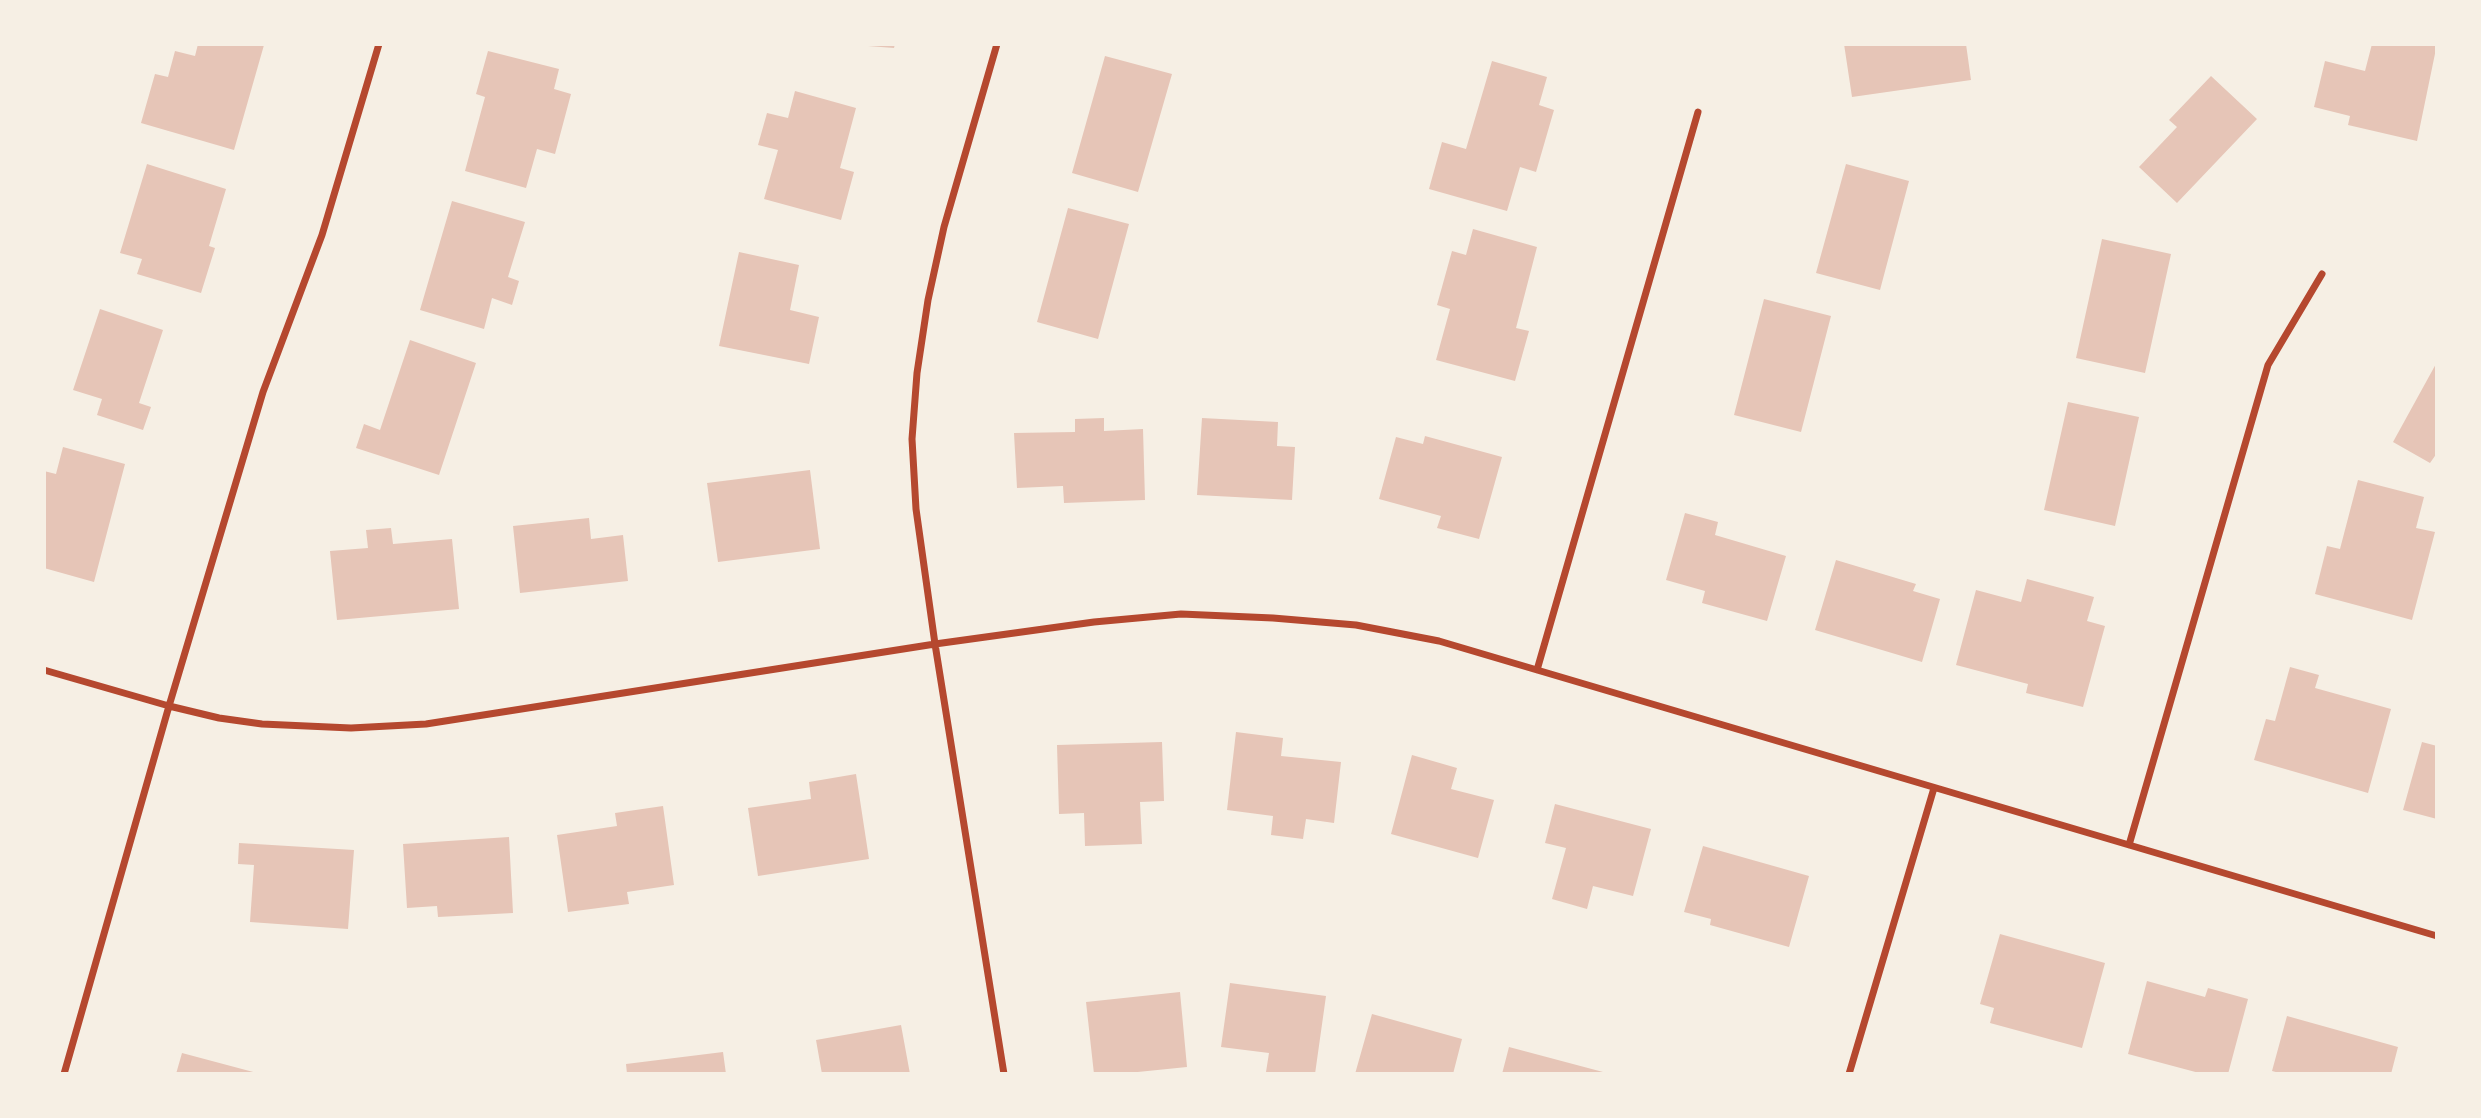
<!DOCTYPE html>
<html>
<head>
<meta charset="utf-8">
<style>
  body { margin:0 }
  #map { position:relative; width:2481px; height:1118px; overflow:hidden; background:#f6efe4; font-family:"Zilla Slab",serif }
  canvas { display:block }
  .frame { position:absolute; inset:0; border:46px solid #f6efe4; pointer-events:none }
</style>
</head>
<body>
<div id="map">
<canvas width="2481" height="1118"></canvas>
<div class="frame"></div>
</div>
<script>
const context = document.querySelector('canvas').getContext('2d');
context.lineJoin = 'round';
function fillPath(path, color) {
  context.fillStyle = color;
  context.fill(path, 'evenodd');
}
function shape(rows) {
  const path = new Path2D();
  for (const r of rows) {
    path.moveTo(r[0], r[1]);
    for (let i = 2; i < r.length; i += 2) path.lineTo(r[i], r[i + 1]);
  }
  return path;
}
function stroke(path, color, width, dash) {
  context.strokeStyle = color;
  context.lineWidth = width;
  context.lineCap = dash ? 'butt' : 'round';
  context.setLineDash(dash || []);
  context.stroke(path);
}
const building = shape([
  [198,44,264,45,234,150,141,123,155,74,168,77,175,51,195,56],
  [868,44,895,44,894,48,868,46],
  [1844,44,1966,44,1971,80,1852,97],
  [2372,44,2437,44,2417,141,2348,125,2350,116,2314,107,2325,61,2365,71],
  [488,51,559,69,554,89,571,94,555,154,537,149,526,188,465,171,485,97,476,94],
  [1105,56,1172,74,1138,192,1072,173],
  [1492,61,1547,77,1539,105,1554,110,1536,172,1520,167,1507,211,1429,189,1442,142,1466,149],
  [2211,76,2257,119,2177,203,2139,167,2177,127,2169,120],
  [795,91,856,108,840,168,854,172,841,220,764,199,778,150,758,145,767,113,788,118],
  [147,164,226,189,209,246,215,248,201,293,137,274,142,259,120,253],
  [1846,164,1909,181,1880,290,1816,273],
  [452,201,525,222,508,277,519,281,512,305,492,298,484,329,420,310],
  [1068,208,1129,224,1098,339,1037,322],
  [1473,229,1537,247,1516,328,1529,331,1515,381,1436,360,1450,309,1437,305,1452,251,1466,255],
  [2102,239,2171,254,2145,373,2076,358],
  [739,252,799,265,790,310,819,317,809,364,719,346],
  [1764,299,1831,316,1801,432,1734,415],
  [100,309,163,330,139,403,151,407,143,430,97,415,102,399,73,390],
  [410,340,476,363,439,475,356,448,364,424,380,430],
  [2437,362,2437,453,2430,463,2393,442],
  [2068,402,2139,417,2115,526,2044,510],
  [1104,418,1104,431,1143,429,1145,500,1064,503,1063,486,1017,488,1014,433,1075,432,1075,419],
  [1202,418,1278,422,1277,446,1295,447,1292,500,1197,495],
  [1425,436,1502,457,1479,539,1437,528,1441,516,1379,499,1396,437,1423,444],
  [63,447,125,464,94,582,44,568,44,471,56,474],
  [810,470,820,549,718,562,707,483],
  [2358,480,2424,497,2416,528,2435,532,2412,620,2315,594,2327,546,2340,549],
  [1685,513,1718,522,1715,535,1786,556,1767,621,1702,603,1705,591,1666,580],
  [589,518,591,539,623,535,628,581,520,593,513,526],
  [391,528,393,544,452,539,459,609,337,620,330,551,368,548,366,530],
  [1836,560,1916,584,1913,591,1940,599,1922,662,1815,630],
  [2027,579,2094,597,2087,621,2105,626,2083,707,2026,693,2028,684,1956,665,1976,590,2021,602],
  [2290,667,2319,675,2315,688,2391,709,2368,793,2254,760,2266,719,2275,721],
  [1236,732,1283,738,1281,756,1341,762,1334,823,1306,819,1303,839,1271,835,1273,816,1227,810],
  [1162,742,1164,801,1140,802,1142,844,1085,846,1084,813,1059,814,1057,745],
  [2422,742,2437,746,2437,819,2403,810],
  [1412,755,1457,768,1451,789,1494,800,1478,858,1391,834],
  [856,774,869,859,758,876,748,808,811,799,809,782],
  [1555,804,1651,829,1633,896,1593,886,1587,909,1552,899,1566,848,1545,843],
  [663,806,674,885,627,892,629,904,568,912,557,835,617,826,615,813],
  [509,837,513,913,438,917,437,906,407,908,403,844],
  [239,843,354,850,348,929,250,922,254,865,238,864],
  [1703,846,1809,876,1789,947,1710,925,1711,919,1684,912],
  [2000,934,2105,963,2082,1048,1990,1023,1994,1008,1980,1004],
  [2147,981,2205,997,2208,988,2248,999,2228,1074,2203,1074,2128,1054],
  [1230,983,1326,996,1315,1074,1266,1072,1269,1053,1221,1047],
  [1180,992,1187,1067,1118,1074,1094,1074,1086,1002],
  [1372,1014,1462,1039,1453,1074,1355,1074],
  [2287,1016,2398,1047,2391,1074,2283,1074,2272,1071],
  [901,1025,910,1074,822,1074,816,1040],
  [1509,1047,1603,1072,1602,1074,1502,1074],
  [723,1052,726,1074,627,1074,626,1064],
  [182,1053,257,1073,257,1074,176,1074]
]);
const minor = shape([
  [997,44,944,227,928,300,917,373,912,439,916,509,935,644,1004,1074],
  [44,670,169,706,219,718,262,724,351,728,426,724,935,644,1094,622,1181,614,1273,618,1356,625,1439,641,2437,936],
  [1537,670,1698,112],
  [2129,845,2268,365,2322,274],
  [64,1074,169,706,263,392,322,235,379,44],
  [1849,1074,1934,788]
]);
fillPath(building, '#e6c5b7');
stroke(minor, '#b5482f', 7);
</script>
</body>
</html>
